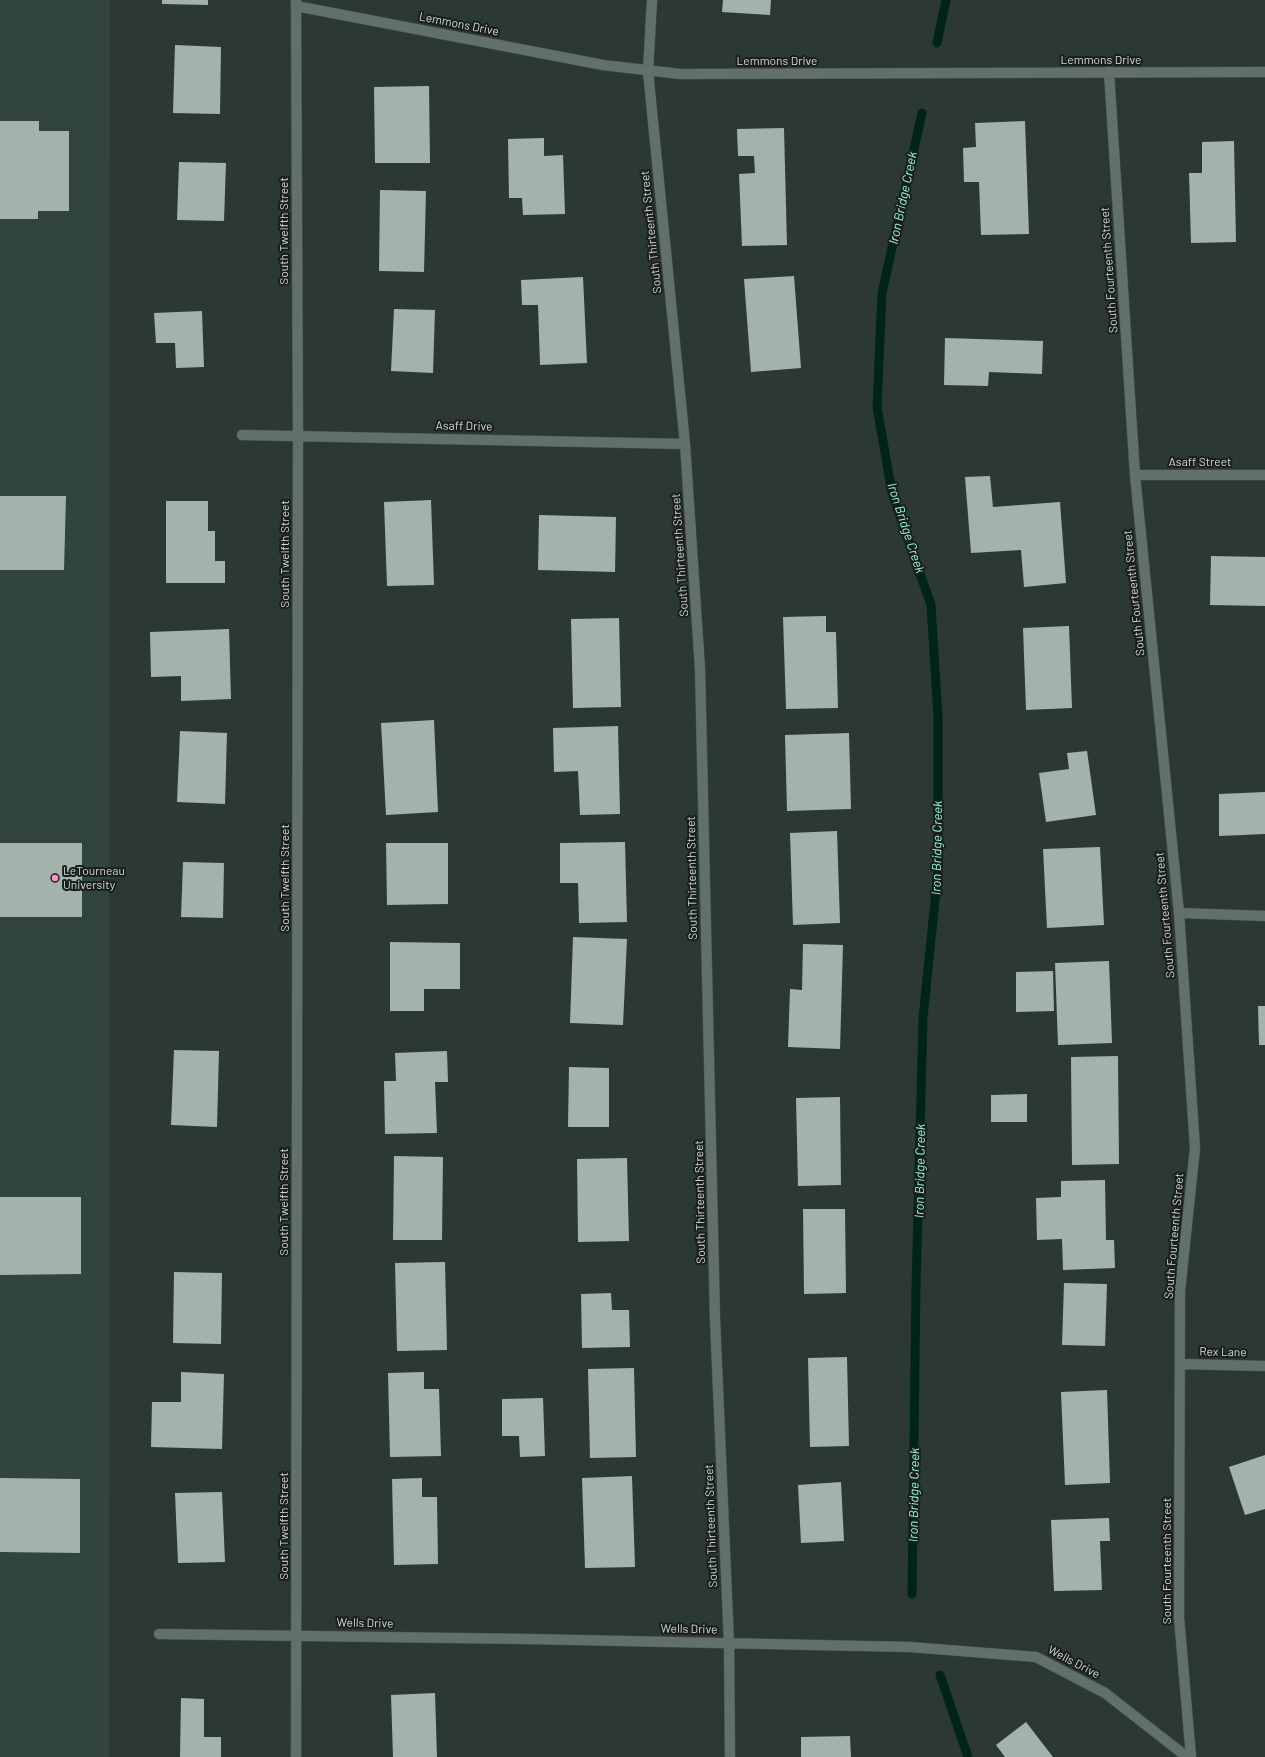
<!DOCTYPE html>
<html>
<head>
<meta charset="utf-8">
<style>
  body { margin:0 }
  canvas { display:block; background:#2c3933 }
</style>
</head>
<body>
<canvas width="1265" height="1757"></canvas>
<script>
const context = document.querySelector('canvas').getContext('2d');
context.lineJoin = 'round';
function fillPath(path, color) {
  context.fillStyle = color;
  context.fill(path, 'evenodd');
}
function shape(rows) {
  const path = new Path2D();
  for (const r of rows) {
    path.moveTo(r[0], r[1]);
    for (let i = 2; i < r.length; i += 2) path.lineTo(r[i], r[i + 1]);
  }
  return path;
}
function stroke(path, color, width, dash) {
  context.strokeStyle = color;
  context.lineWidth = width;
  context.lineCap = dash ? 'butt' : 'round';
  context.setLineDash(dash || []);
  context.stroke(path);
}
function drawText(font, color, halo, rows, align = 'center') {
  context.font = font + ' Barlow,sans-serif';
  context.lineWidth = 4;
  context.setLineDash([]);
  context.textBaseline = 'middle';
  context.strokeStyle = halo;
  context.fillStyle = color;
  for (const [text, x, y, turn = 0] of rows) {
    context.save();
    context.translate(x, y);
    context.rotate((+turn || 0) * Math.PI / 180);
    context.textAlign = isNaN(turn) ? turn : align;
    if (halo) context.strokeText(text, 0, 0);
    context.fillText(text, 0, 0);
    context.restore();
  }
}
const built = shape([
  [0,0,110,0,109,1757,0,1757]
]);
const stream = shape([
  [937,43,946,0],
  [912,1594,916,1288,923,1018,938,871,938,716,931,605,892,493,877,407,882,293,922,113],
  [940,1675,968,1757]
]);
const building = shape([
  [162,0,208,0,208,5,162,4],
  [723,0,771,0,770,15,722,12],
  [175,45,221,47,220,114,173,113],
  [429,86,430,163,375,163,374,87],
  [0,121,39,121,39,131,69,131,69,211,38,211,38,219,0,219],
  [1025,121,1029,234,981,235,979,182,964,182,963,148,976,147,975,123],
  [784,128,787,245,742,246,739,174,755,173,754,156,738,156,737,129],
  [544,138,544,156,563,155,565,214,523,215,522,198,509,198,508,139],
  [1234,141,1236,242,1191,243,1189,173,1202,173,1202,142],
  [179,162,226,163,224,221,177,220],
  [380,190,426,191,424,272,379,271],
  [794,276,801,368,751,372,744,279],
  [583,277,587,363,540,365,538,305,522,305,521,280],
  [394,309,435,310,433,373,391,371],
  [202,311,204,367,176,368,175,343,156,343,154,313],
  [945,338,1043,341,1042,374,989,372,988,386,944,385],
  [990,476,993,507,1060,502,1066,583,1024,587,1021,550,971,553,965,477],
  [0,496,66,496,64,570,0,570],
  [431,500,434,585,387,586,384,502],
  [166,501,208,501,208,531,215,531,215,561,225,561,225,583,166,583],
  [539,515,616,517,615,572,538,570],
  [1211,556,1265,557,1265,606,1210,605],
  [826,616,826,632,836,632,838,708,786,709,783,617],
  [619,618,621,707,573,708,571,619],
  [1069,626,1072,708,1026,710,1023,628],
  [229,629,231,699,181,701,181,676,151,677,150,632],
  [434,720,438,812,386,815,381,723],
  [618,726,620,814,580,815,578,771,554,772,553,728],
  [180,731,227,733,225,804,177,802],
  [849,733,851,809,787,811,785,735],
  [1087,751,1096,815,1046,822,1039,773,1069,769,1067,753],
  [1265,792,1265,834,1219,836,1219,794],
  [837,831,840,923,793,925,790,833],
  [625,842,627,922,579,923,578,883,560,883,560,843],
  [0,843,82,843,82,917,0,917],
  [386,843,448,843,448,904,387,905],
  [1100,847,1104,925,1047,928,1043,849],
  [183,862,224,863,223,918,181,917],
  [573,937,627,939,623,1025,570,1023],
  [390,942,460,943,460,989,424,989,424,1011,390,1011],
  [803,944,843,945,840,1049,788,1047,790,989,802,990],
  [1109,961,1112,1043,1058,1045,1055,963],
  [1053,971,1054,1011,1016,1012,1016,972],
  [1258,1006,1265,1006,1265,1045,1259,1045],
  [174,1050,219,1051,217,1127,171,1125],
  [447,1051,448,1082,435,1082,437,1133,385,1134,384,1081,396,1081,395,1053],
  [1118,1056,1119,1164,1072,1165,1071,1057],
  [569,1067,609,1068,609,1127,568,1127],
  [1027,1094,1027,1122,991,1122,991,1095],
  [840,1097,841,1185,798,1186,796,1098],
  [394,1156,443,1157,442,1240,393,1240],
  [627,1158,629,1241,578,1242,577,1159],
  [1105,1180,1106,1240,1114,1240,1115,1268,1063,1270,1062,1239,1037,1240,1036,1198,1061,1197,1061,1181],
  [0,1197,81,1197,81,1274,0,1275],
  [803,1209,845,1209,846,1293,804,1294],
  [445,1262,447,1350,397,1351,395,1263],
  [174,1272,222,1273,221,1344,173,1343],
  [1064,1283,1107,1284,1105,1346,1062,1345],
  [611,1293,612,1310,629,1310,630,1347,582,1348,581,1294],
  [847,1357,849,1446,810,1447,808,1358],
  [634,1368,636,1457,590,1458,588,1369],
  [181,1372,224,1374,222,1449,151,1447,152,1402,181,1402],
  [424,1372,424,1389,439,1389,441,1456,390,1457,388,1373],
  [1107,1390,1110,1483,1065,1485,1061,1392],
  [543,1398,545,1456,520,1457,519,1436,502,1436,502,1399],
  [1265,1455,1265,1509,1245,1515,1229,1467],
  [632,1476,635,1567,585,1568,582,1478],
  [0,1478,80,1479,80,1553,0,1552],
  [422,1478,422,1497,437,1497,438,1564,394,1565,392,1479],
  [841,1482,844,1541,801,1543,798,1485],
  [222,1492,225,1562,178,1563,175,1493],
  [1109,1518,1110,1541,1100,1541,1102,1590,1054,1591,1051,1520],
  [435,1693,437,1757,393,1757,391,1695],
  [181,1698,204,1699,204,1737,221,1737,221,1757,180,1757],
  [1026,1722,1053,1757,1005,1757,996,1745],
  [850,1736,851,1757,801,1757,801,1737]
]);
const minor = shape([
  [296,0,298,436,296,1757],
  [652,0,648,71,685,444,700,669,715,1319,729,1643,730,1757],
  [296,6,603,65,680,74,1265,72],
  [1109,72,1135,475,1179,913,1195,1148,1180,1291,1179,1617,1191,1757],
  [242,435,685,444],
  [1135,475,1265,475],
  [1179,913,1265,916],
  [1180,1364,1265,1366],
  [159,1634,528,1639,910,1647,1036,1657,1105,1693,1187,1757]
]);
const markers = [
  [55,878,4,"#f890cc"]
];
const streetNames = [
  ["Lemmons Drive",459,24,11],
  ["Lemmons Drive",1101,60],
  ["Lemmons Drive",777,61],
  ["South Twelfth Street",284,231,-90],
  ["South Thirteenth Street",651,232,-96],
  ["South Fourteenth Street",1109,270,-94],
  ["Asaff Drive",464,426,1],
  ["Asaff Street",1200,462],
  ["South Twelfth Street",285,554,-90],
  ["South Thirteenth Street",680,555,-94],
  ["South Fourteenth Street",1134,593,-96],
  ["South Twelfth Street",285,878,-90],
  ["South Thirteenth Street",692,878,-91],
  ["South Fourteenth Street",1165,915,-95],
  ["South Twelfth Street",284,1202,-90],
  ["South Thirteenth Street",700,1202,-91],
  ["South Fourteenth Street",1174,1236,-85],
  ["Rex Lane",1223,1352,1],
  ["South Twelfth Street",284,1526,-90],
  ["South Thirteenth Street",711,1526,-92],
  ["South Fourteenth Street",1167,1561,-90],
  ["Wells Drive",365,1623,1],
  ["Wells Drive",689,1629,1],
  ["Wells Drive",1074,1662,28]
];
const poiNames = [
  ["LeTourneau",63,871],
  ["University",63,885]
];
const waterNames = [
  ["Iron Bridge Creek",903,198,-78],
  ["Iron Bridge Creek",906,528,72],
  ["Iron Bridge Creek",937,848,-89],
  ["Iron Bridge Creek",920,1171,-89],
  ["Iron Bridge Creek",914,1495,-89]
];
fillPath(built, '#31453c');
stroke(stream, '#002518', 9);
fillPath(building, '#a3b2aa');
stroke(minor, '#49544f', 11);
stroke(minor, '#62706a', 10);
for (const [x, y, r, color] of markers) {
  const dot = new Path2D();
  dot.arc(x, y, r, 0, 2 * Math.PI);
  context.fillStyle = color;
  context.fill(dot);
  stroke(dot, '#191e1c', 1.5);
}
drawText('12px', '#d0d8d4', '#191e1c', streetNames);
drawText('12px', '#d0d8d4', '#191e1c', poiNames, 'left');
drawText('italic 13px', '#93fcd0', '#191e1c', waterNames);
</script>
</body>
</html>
